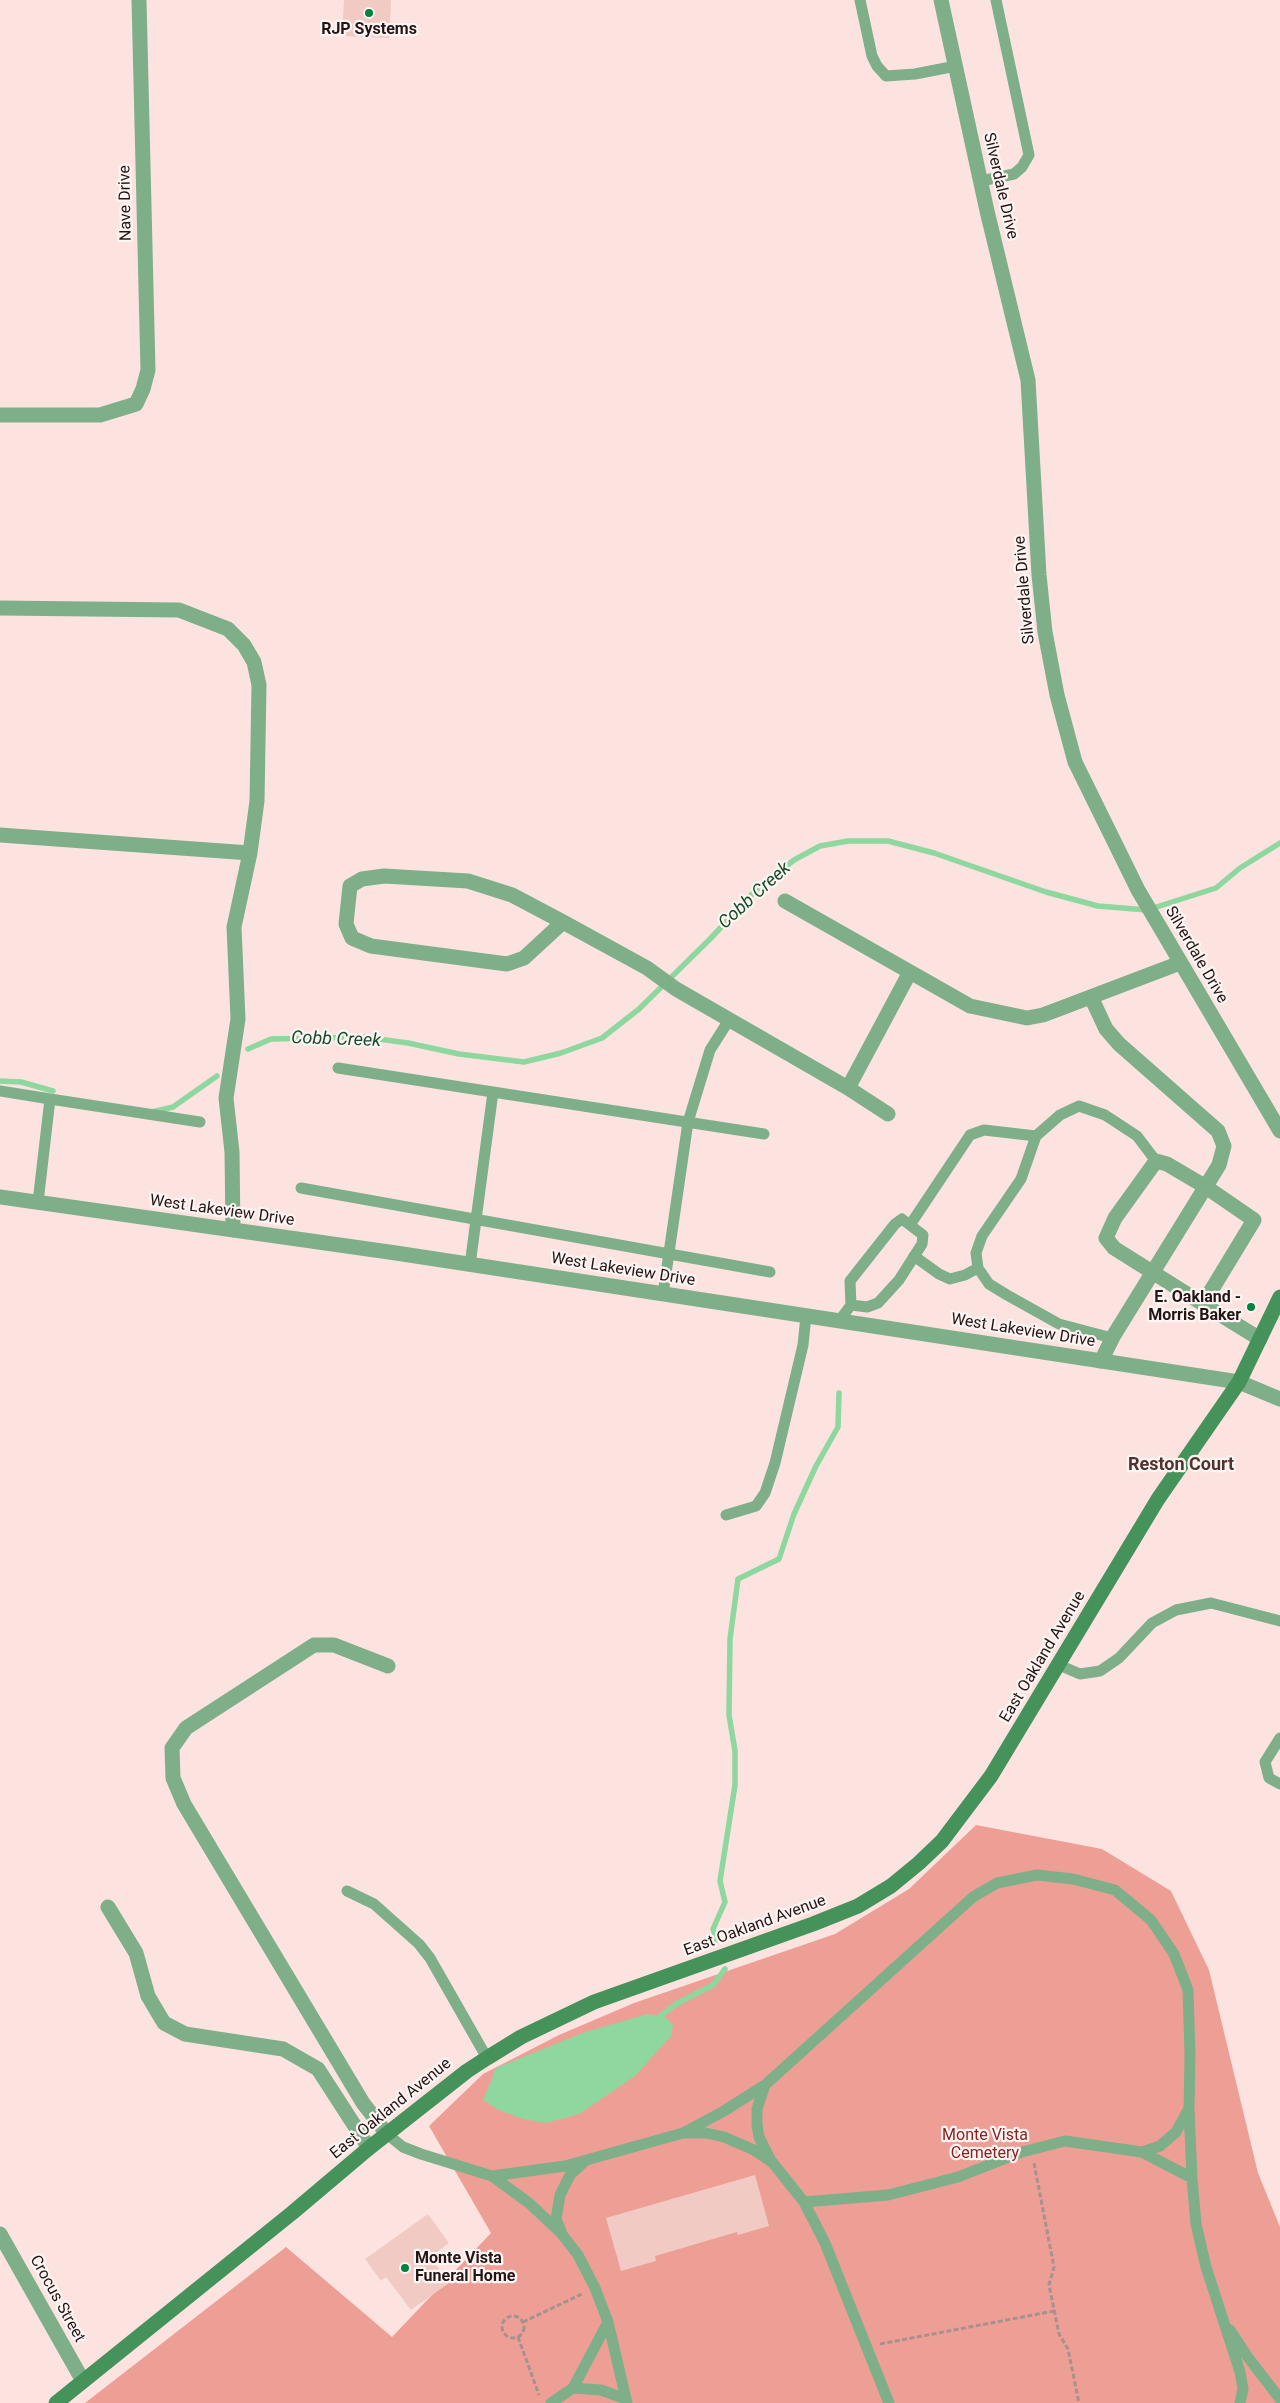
<!DOCTYPE html>
<html>
<head>
<meta charset="utf-8">
<style>
  body { margin:0 }
  canvas { display:block; background:#fce3e0 }
</style>
</head>
<body>
<canvas width="1280" height="2403"></canvas>
<script>
const context = document.querySelector('canvas').getContext('2d');
context.lineJoin = 'round';
function fillPath(path, color) {
  context.fillStyle = color;
  context.fill(path, 'evenodd');
}
function shape(rows) {
  const path = new Path2D();
  for (const r of rows) {
    if (r.length === 3) {
      path.moveTo(r[0] + r[2], r[1]);
      path.arc(r[0], r[1], r[2], 0, 2 * Math.PI);
      continue;
    }
    path.moveTo(r[0], r[1]);
    for (let i = 2; i < r.length; i += 2) path.lineTo(r[i], r[i + 1]);
  }
  return path;
}
function stroke(path, color, width, dash) {
  context.strokeStyle = color;
  context.lineWidth = width;
  context.lineCap = dash ? 'butt' : 'round';
  context.setLineDash(dash || []);
  context.stroke(path);
}
function drawText(font, color, halo, rows, align = 'center') {
  context.font = font + ' Roboto,sans-serif';
  context.lineWidth = 4.5;
  context.setLineDash([]);
  context.textBaseline = 'middle';
  context.strokeStyle = halo;
  context.fillStyle = color;
  for (const [text, x, y, turn = 0] of rows) {
    context.save();
    context.translate(x, y);
    context.rotate((+turn || 0) * Math.PI / 180);
    context.textAlign = isNaN(turn) ? turn : align;
    if (halo) context.strokeText(text, 0, 0);
    context.fillText(text, 0, 0);
    context.restore();
  }
}
const green = shape([
  [976,1825,1102,1849,1171,1891,1209,1970,1258,2173,1280,2227,1280,2403,85,2403,286,2247,392,2337,491,2233,429,2126,483,2074,559,2035,634,2003,835,1934,909,1889]
]);
const water = shape([
  [648,2014,665,2017,673,2025,671,2036,635,2076,579,2114,546,2123,523,2119,499,2110,483,2100,496,2068,585,2032]
]);
const stream = shape([
  [248,1049,271,1039,364,1037,408,1043,459,1054,524,1062,561,1053,602,1038,639,1009,710,939,754,892,794,860,820,846,848,841,888,841,934,853,1046,892,1098,906,1147,910,1216,888,1240,868,1280,843],
  [0,1081,21,1082,53,1091],
  [152,1112,173,1107,217,1076],
  [717,1940,713,1929,725,1902,720,1881,735,1785,735,1751,729,1715,730,1639,738,1579,779,1559,794,1514,816,1466,838,1427,839,1393],
  [659,2017,676,2004,713,1985,725,1969]
]);
const building = shape([
  [344,0,391,0,389,38,342,36],
  [755,2175,769,2226,738,2235,737,2232,655,2256,656,2261,621,2271,606,2218],
  [428,2214,449,2243,430,2257,449,2283,411,2310,386,2277,381,2281,365,2259]
]);
const path = shape([
  [1034,2163,1054,2267,1049,2285,1059,2334,1068,2349,1079,2403],
  [513,2327,11],
  [523,2322,584,2293],
  [518,2337,539,2395],
  [880,2344,1054,2311]
]);
const service = shape([
  [860,0,872,56,877,66,886,76,915,74,956,66],
  [981,181,1014,174,1022,167,1029,155,996,0],
  [338,1068,764,1134],
  [0,1091,50,1099,38,1202],
  [50,1099,200,1122],
  [301,1188,770,1272],
  [910,1225,970,1135,984,1130,1036,1136],
  [914,1256,939,1274,950,1279,965,1275,978,1268],
  [470,1265,493,1092],
  [663,1294,688,1122,710,1050,729,1020],
  [839,1321,851,1305,867,1307,878,1303,899,1280,922,1244,923,1235,902,1219,895,1224,850,1281,851,1305],
  [1112,1338,1059,1324,1007,1295,989,1284,978,1268,976,1253,982,1236,1021,1179,1036,1136,1060,1115,1079,1106,1105,1115,1137,1136,1156,1161],
  [726,1515,756,1506,765,1493,775,1463,803,1345,806,1316],
  [1059,1665,1080,1674,1100,1671,1119,1658,1152,1623,1176,1610,1211,1603,1280,1621],
  [1280,1738,1265,1762,1269,1778,1280,1784],
  [347,1891,374,1904,419,1944,430,1958,487,2058],
  [765,2085,757,2109,757,2125,759,2137,770,2159],
  [1189,2110,1192,2178],
  [683,2133,724,2111,765,2085,973,1897,997,1883,1037,1875,1073,1879,1115,1890,1151,1920,1174,1954,1188,1990,1190,2054,1189,2108,1176,2132,1160,2146,1142,2152],
  [387,2134,403,2147,421,2154,492,2176,529,2203,561,2233,578,2255,595,2288,608,2322,627,2403],
  [492,2176,565,2166,683,2133,706,2133,724,2137,754,2150,773,2163,804,2202,825,2243,889,2403],
  [804,2202,888,2195,958,2177,1022,2152,1065,2141,1142,2152,1192,2178,1196,2224,1206,2267,1240,2372,1243,2389,1240,2403],
  [561,2231,556,2219,560,2195,570,2175,584,2162],
  [1230,2330,1247,2356,1280,2399],
  [573,2388,601,2390,626,2399],
  [551,2403,573,2388,608,2322]
]);
const minor = shape([
  [0,415,100,415,136,404,143,389,148,370,139,0],
  [0,608,179,610,228,629,244,645,254,662,259,685,257,801,250,853,234,927,238,1019,226,1098,232,1152,233,1230],
  [0,835,250,853],
  [785,901,970,1006,1027,1018,1043,1015,1180,963],
  [563,922,524,958,507,964,371,946,352,938,346,924,350,886,362,879,384,876,468,881,512,895,563,922,647,968,676,989,848,1088,888,1114],
  [1091,997,1106,1029,1119,1044,1218,1131,1224,1146,1219,1165,1114,1335,1101,1361],
  [848,1088,910,972],
  [1203,1304,1254,1220,1206,1187,1167,1164,1156,1161,1115,1218,1106,1238,1114,1248,1203,1304,1260,1339],
  [108,1907,136,1953,148,1996,164,2023,185,2034,283,2049,318,2069,369,2148],
  [387,2134,363,2103,184,1804,173,1778,172,1748,186,1728,314,1645,334,1645,388,1666],
  [0,2234,83,2381]
]);
const tertiary = shape([
  [941,0,987,211,1028,380,1039,575,1045,632,1057,695,1075,762,1138,890,1280,1131],
  [0,1197,396,1253,1239,1382,1280,1399]
]);
const secondary = shape([
  [56,2403,292,2213,369,2148,467,2071,487,2058,521,2037,594,2002,813,1924,858,1906,891,1886,919,1863,942,1841,991,1776,1158,1499,1239,1382,1280,1297]
]);
const markers = [
  [369,13,5,"#00833d"],
  [1251,1307,5,"#00833d"],
  [405,2268,5,"#00833d"]
];
const poiNames = [
  ["RJP Systems",369,30],
  ["E. Oakland -",1241,1298,"right"],
  ["Morris Baker",1241,1316,"right"],
  ["Monte Vista",415,2259,"left"],
  ["Funeral Home",415,2277,"left"]
];
const streetNames = [
  ["Silverdale Drive",1000,186,77],
  ["Nave Drive",126,203,-91],
  ["Silverdale Drive",1025,590,-95],
  ["Silverdale Drive",1196,955,60],
  ["West Lakeview Drive",222,1211,8],
  ["West Lakeview Drive",623,1270,9],
  ["West Lakeview Drive",1023,1331,9],
  ["East Oakland Avenue",1043,1657,-59],
  ["East Oakland Avenue",755,1926,-20],
  ["East Oakland Avenue",391,2109,-39],
  ["Crocus Street",57,2299,61]
];
const parkNames = [
  ["Monte Vista",985,2136],
  ["Cemetery",985,2154]
];
const waterNames = [
  ["Cobb Creek",755,896,-42],
  ["Cobb Creek",336,1040,2]
];
const neighbourhoodNames = [
  ["Reston Court",1181,1465]
];
fillPath(green, '#ed9f96');
fillPath(water, '#8ed79f');
stroke(stream, '#8ed79f', 5.5);
fillPath(building, '#f1cac4');
stroke(path, '#a6918e', 3, [5, 2.5]);
stroke(service, '#7faf89', 11);
stroke(minor, '#7faf89', 15);
stroke(tertiary, '#7faf89', 15);
stroke(secondary, '#45925a', 15);
for (const [x, y, r, color] of markers) {
  const dot = new Path2D();
  dot.arc(x, y, r, 0, 2 * Math.PI);
  context.fillStyle = color;
  context.fill(dot);
  stroke(dot, '#fdf5f3', 2);
}
drawText('bold 16px', '#231513', '#fdf5f3', poiNames);
drawText('16px', '#231513', '#fdf5f3', streetNames);
drawText('16px', '#87221f', '#fdf5f3', parkNames);
drawText('italic 18px', '#174c28', '#fdf5f3', waterNames);
drawText('bold 18px', '#51322e', '#fdf5f3', neighbourhoodNames);
</script>
</body>
</html>
